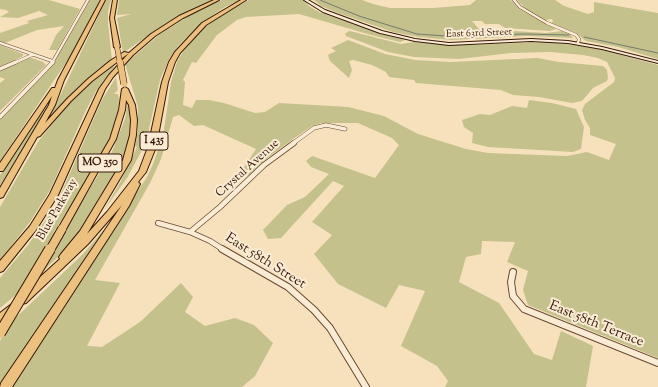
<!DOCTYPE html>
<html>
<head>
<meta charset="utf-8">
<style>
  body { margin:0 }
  canvas { display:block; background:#f7e1bd }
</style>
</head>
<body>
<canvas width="658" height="387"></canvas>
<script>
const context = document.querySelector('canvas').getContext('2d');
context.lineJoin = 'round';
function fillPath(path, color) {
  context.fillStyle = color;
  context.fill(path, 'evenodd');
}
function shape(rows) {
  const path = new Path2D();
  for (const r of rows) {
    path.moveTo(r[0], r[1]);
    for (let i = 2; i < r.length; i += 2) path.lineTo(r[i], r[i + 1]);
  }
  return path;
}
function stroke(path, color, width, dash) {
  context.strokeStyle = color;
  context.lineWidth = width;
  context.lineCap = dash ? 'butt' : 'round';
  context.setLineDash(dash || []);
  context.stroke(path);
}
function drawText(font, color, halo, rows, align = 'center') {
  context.font = font + ' "Sorts Mill Goudy",serif';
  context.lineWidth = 4;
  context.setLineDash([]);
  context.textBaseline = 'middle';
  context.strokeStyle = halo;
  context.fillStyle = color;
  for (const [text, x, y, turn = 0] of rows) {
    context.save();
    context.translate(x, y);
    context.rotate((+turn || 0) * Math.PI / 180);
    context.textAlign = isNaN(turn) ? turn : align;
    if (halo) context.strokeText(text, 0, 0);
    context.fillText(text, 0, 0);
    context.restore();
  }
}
const green = shape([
  [0,0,49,0,80,9,57,50,49,50,56,35,64,26,37,30,5,43,0,41,0,33,29,23,27,21,48,15,39,11,18,18,0,17,9,12,6,10,0,9],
  [90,0,100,0,71,55,0,161,0,119,53,64],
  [106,0,111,0,108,12,108,23,112,60,77,90,48,121],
  [119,0,213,0,168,22,123,53,117,18,131,14,117,15],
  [222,0,240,0,225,7,203,22,179,45,169,59,160,80,147,138,141,152,127,178,104,210,121,181,137,147,135,146,138,131,138,107,125,64,159,35,195,12],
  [249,0,304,0,309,6,319,12,380,34,405,40,400,42,371,35,299,14,246,17,237,20,217,35,196,63,192,62,183,80,185,82,183,105,192,108,196,100,209,100,224,103,255,113,265,112,279,103,348,107,384,116,418,134,466,149,488,153,567,156,587,152,609,160,616,144,590,135,590,128,585,120,582,110,585,104,614,82,615,78,607,62,598,58,583,55,550,52,511,53,459,59,414,57,388,52,346,36,345,34,349,31,354,32,401,44,414,42,467,45,550,42,592,47,658,65,658,358,528,305,523,290,528,271,507,262,515,242,482,241,481,254,466,257,459,282,499,303,534,354,552,360,561,331,593,346,586,387,445,387,448,381,437,366,401,346,425,291,399,285,386,308,338,284,314,254,332,235,312,222,344,186,333,181,281,238,268,239,263,230,287,205,305,197,329,174,311,167,306,161,312,156,375,178,399,145,392,138,358,123,321,123,312,126,293,139,266,159,249,176,241,172,256,149,203,125,194,126,179,115,173,117,161,159,150,183,95,280,120,283,87,346,102,347,140,322,181,283,193,297,185,312,205,326,235,318,254,325,273,343,255,376,242,387,11,387,147,177,153,164,163,136,171,82,177,62,183,52,196,36,205,27,224,13],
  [314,0,362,0,373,4,390,8,433,8,470,5,476,0,511,0,519,9,556,29,550,31,505,28,499,24,485,24,482,21,472,21,479,29,546,33,562,31,569,33,573,38,527,36,452,40,419,37,393,32,338,13,321,6],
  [517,0,555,0,564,6,588,14,594,12,594,2,658,13,658,59,618,47,586,41,576,33,550,23,553,22,552,19,544,20,528,11],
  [348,40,385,54,415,60,451,62,537,58,559,62,603,66,607,70,608,78,607,81,593,88,582,101,572,103,539,97,513,95,501,90,416,83,414,80,389,77,386,72,372,65,353,60,349,61,352,70,349,78,330,61,328,55,336,51,331,48],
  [0,45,23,54,23,56,0,67],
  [29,58,32,58,43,62,46,65,0,111,0,83,5,79,0,77,0,70],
  [113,63,114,67,96,91,86,110,50,190,30,222,0,260,0,207,21,171,38,142,63,110,94,79],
  [116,77,118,90,114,94,118,94,119,99,118,112,111,136,80,192,53,233,66,228,111,154,125,119,128,101,131,114,129,136,128,145,118,169,85,224,62,253,35,279,0,308,0,278,28,245,56,205,102,100],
  [54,92,35,129,0,185,0,175],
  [529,100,552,103,576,109,584,127,581,149,573,152,488,147,472,143,473,133,464,127,462,120,480,114,490,115,512,106,527,108],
  [107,226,109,226,0,387,0,341,10,323,83,254]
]);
const stream = shape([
  [320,0,359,16,417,34,460,37,522,34,569,35],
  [584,37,658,53]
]);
const streetFar3 = shape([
  [514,0,520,7,547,23,576,35,579,39,578,43],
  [0,43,52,61],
  [14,63,32,55],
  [52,63,88,0]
]);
const streetFar2 = shape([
  [0,69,16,62],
  [0,117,53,62],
  [292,144,314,128,326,125,345,129]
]);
const streetFar1 = shape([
  [158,223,190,232,210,241,224,250],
  [190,232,220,207,264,165,294,143]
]);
const street = shape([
  [222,249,288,287,314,310,330,328,366,387],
  [513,272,511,282,513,296,524,309,658,363]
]);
const secondary = shape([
  [304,0,308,0,325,10,382,31,415,39,449,43,531,39,568,41,602,47,658,61,658,63,602,49,568,43,531,41,449,45,415,41,380,33,323,12,304,0]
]);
const highway = shape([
  [101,0,105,0,64,80,55,105,45,123,67,99,88,79,110,61,124,52,129,53,92,81,71,101,40,136,37,137,3,197,0,198,0,188,49,105,52,96,3,171,0,171,0,163,52,88,55,88,58,80,101,0],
  [113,0,117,0,114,18,120,47,117,49,114,47,110,18,113,0],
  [214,0,219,0,183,18,155,36,133,55,113,77,105,89,58,195,36,230,3,271,0,272,0,261,30,226,50,194,99,89,109,75,129,53,151,34,179,16,214,0],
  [241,0,246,0,206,25,180,53,175,62,168,82,156,147,146,172,138,182,140,184,129,206,12,387,0,387,1,383,122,205,88,244,26,303,22,304,18,303,17,300,18,297,60,259,59,257,61,254,80,231,123,160,130,135,131,120,129,105,126,100,125,110,116,139,65,231,59,231,58,229,59,227,110,139,119,110,122,89,125,87,128,89,135,105,137,120,136,135,131,160,87,234,107,212,139,171,148,147,162,82,169,62,175,52,202,23,241,0],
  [13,303,17,305,18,308,17,311,4,322,0,324,0,313,13,303]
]);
const highwayBridgeFar3 = shape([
  [117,47,120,63]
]);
const highwayBridgeFar2 = shape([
  [120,62,124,84]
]);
const highwayBridgeFar1 = shape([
  [50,250,62,229]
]);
const highwayBridge = shape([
  [0,333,50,249]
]);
const farStreetnames = [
  ["East 63rd Street",479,34,-2]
];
const shields = [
  [154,141,28],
  [100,163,44]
];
const shieldNames = [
  ["I 435",154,141],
  ["MO 350",100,163]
];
const streetNames = [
  ["Crystal Avenue",248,169,-42],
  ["Blue Parkway",58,210,-60]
];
const nearStreetnames = [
  ["East 58th Street",265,262,32],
  ["East 58th Terrace",596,325,22]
];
fillPath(green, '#c4c18c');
stroke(stream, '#747c6d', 1);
stroke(streetFar3, '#674a35', 3.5);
stroke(streetFar2, '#674a35', 4.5);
stroke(streetFar1, '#674a35', 6);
stroke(street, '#674a35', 8);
stroke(secondary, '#371808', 2);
stroke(highway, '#371808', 2);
stroke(streetFar3, '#faecd4', 2.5);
stroke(streetFar2, '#faecd4', 3.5);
stroke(streetFar1, '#faecd4', 4.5);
stroke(street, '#faecd4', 6);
fillPath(secondary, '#faecd4');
fillPath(highway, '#ecc07e');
stroke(highwayBridgeFar3, '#371808', 5.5, []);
stroke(highwayBridgeFar2, '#371808', 7, []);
stroke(highwayBridgeFar1, '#371808', 10, []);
stroke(highwayBridge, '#371808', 12, []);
stroke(highwayBridgeFar3, '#ecc07e', 4.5);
stroke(highwayBridgeFar2, '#ecc07e', 6);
stroke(highwayBridgeFar1, '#ecc07e', 8);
stroke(highwayBridge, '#ecc07e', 10);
drawText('10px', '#371808', '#faecd4', farStreetnames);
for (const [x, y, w] of shields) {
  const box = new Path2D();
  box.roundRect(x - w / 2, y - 9, w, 18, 3);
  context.fillStyle = '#faecd4';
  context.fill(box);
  stroke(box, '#371808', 1);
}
drawText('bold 11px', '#371808', null, shieldNames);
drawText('12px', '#371808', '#faecd4', streetNames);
drawText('14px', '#371808', '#faecd4', nearStreetnames);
</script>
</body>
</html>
